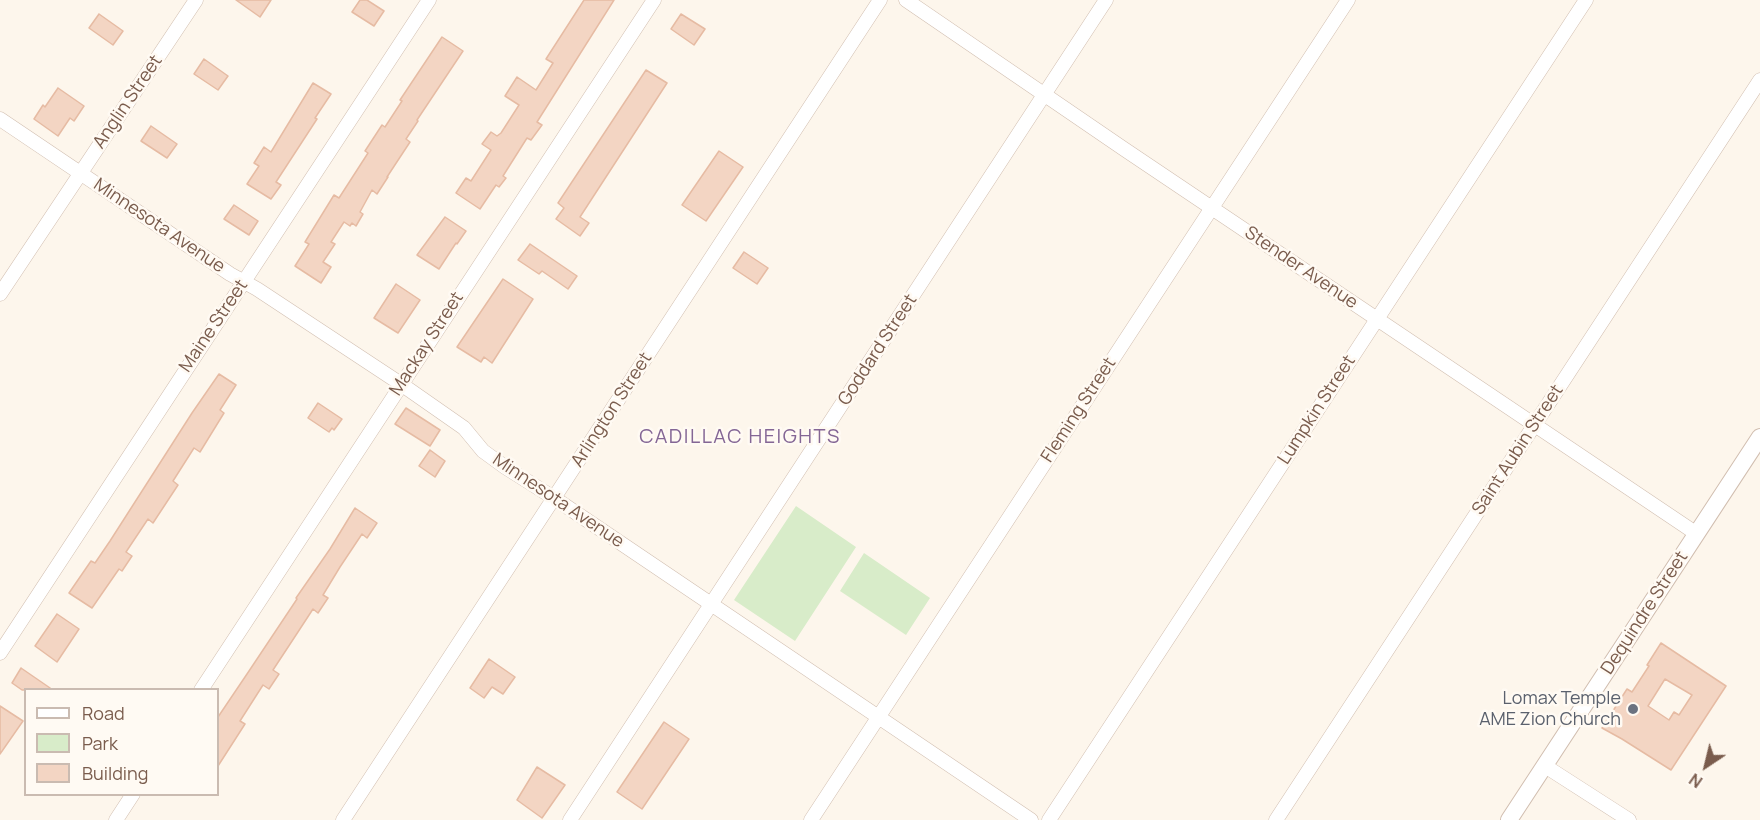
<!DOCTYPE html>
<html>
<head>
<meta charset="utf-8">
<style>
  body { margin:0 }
  #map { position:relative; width:1760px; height:820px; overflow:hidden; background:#fdf6ec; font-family:Manrope,sans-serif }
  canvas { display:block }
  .legend { position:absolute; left:24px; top:688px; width:195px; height:108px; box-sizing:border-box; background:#fffaf3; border:2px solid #cabbb1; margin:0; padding:8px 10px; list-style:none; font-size:18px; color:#7a5c4d }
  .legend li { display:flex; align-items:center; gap:12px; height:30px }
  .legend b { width:30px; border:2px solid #cabbb1 }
  .north { position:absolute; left:1676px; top:736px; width:60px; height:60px; -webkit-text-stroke:4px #fffaf3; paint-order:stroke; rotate:215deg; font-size:16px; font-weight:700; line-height:24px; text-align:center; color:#7a5c4d }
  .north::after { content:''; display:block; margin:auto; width:21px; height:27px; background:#7a5c4d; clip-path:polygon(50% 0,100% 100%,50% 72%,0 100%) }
</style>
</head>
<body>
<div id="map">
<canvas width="1760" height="820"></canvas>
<ul class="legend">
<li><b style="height:8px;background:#fff"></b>Road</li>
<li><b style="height:16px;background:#d8ecc9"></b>Park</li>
<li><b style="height:16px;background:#f3d5c3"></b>Building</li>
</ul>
<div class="north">N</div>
</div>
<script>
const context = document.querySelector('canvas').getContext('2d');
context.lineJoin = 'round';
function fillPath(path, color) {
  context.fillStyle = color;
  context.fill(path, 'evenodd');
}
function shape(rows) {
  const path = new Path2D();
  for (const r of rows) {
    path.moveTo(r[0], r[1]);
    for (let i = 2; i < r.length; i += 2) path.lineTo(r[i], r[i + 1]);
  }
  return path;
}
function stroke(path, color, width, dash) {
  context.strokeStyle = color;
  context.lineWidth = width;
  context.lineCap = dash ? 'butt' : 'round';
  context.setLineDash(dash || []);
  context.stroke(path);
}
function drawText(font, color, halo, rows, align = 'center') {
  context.font = font + ' Manrope,sans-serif';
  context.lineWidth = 5;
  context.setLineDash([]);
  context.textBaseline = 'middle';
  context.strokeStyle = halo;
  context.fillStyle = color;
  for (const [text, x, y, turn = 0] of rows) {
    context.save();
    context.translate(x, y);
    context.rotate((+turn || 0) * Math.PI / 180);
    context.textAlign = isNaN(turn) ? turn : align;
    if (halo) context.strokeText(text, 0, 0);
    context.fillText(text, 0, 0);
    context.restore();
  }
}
const green = shape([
  [796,506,856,547,795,641,734,600],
  [864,553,930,598,906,635,840,591]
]);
const building = shape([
  [236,0,271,0,260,17,236,0],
  [360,0,367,0,384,11,374,26,352,12,360,0],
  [584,0,614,0,537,122,542,125,531,140,527,138,503,176,506,178,499,187,496,185,480,209,456,193,466,178,471,181,491,150,482,144,491,132,497,136,501,133,519,105,505,96,517,77,536,90,553,63,546,59,584,0],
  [99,14,123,31,113,45,89,28,99,14],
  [681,14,705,29,694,45,671,29,681,14],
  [442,37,463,51,417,120,418,121,406,139,410,142,387,177,388,177,377,194,372,190,360,212,363,214,356,226,352,223,350,226,344,222,331,242,335,244,323,262,331,267,321,283,295,266,309,244,305,242,334,195,339,198,368,153,365,151,382,125,385,127,402,101,400,100,442,37],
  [204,59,228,76,218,90,194,74,204,59],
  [646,70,667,83,580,217,589,223,580,236,556,219,564,208,558,203,646,70],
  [313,83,331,94,315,118,317,119,276,182,281,185,271,199,247,184,259,166,254,163,264,147,271,152,313,83],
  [58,88,84,106,74,121,70,118,58,136,34,119,43,105,45,107,58,88],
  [151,126,177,144,167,158,141,141,151,126],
  [719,151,743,167,706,221,682,205,719,151],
  [234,205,258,221,249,235,224,219,234,205],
  [445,217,466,231,457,244,456,243,439,269,417,255,445,217],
  [530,244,577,276,568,289,542,271,539,274,518,260,530,244],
  [744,252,768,268,757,284,733,268,744,252],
  [503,279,533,299,492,363,484,357,481,362,457,347,503,279],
  [396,284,420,300,398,333,374,318,396,284],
  [219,374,236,385,220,410,224,413,200,452,194,448,173,481,178,485,153,523,148,519,126,552,132,556,122,571,119,569,92,608,69,593,91,561,95,563,110,541,192,413,219,374],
  [318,403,342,419,334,430,332,428,329,432,308,418,318,403],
  [406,408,440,430,430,446,395,424,406,408],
  [430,450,445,461,435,477,419,466,430,450],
  [355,508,377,523,367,538,362,534,340,567,323,595,328,598,318,613,313,609,296,635,273,670,279,674,269,689,263,685,240,721,245,724,218,766,218,717,247,674,297,599,296,598,330,549,355,508],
  [57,614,79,629,57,662,35,646,57,614],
  [1661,643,1726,686,1671,770,1622,739,1602,728,1627,689,1632,692,1649,666,1647,665,1661,643],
  [1665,679,1692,695,1679,715,1674,712,1669,720,1648,706,1665,679],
  [489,659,515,677,503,694,492,687,484,698,470,688,489,659],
  [21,668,53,690,22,690,12,683,21,668],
  [0,706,23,721,0,754,0,706],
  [664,722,689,739,642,809,617,792,664,722],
  [537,767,565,785,542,818,517,800,537,767]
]);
const minor = shape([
  [906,0,1124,149,1697,534],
  [0,119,230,274,257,289,401,384,464,428,483,451,505,467,554,498,1031,820],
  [0,294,196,0],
  [0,653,429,0],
  [201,690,654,0],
  [1545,766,1629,820],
  [116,820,133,794],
  [343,820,880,0],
  [570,820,1106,0],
  [811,820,1348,0],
  [1049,820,1586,0],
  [1276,820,1760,80]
]);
const tertiary = shape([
  [1509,820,1760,437]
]);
const markers = [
  [1633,709,6,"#6b7280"]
];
const streetNames = [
  ["Anglin Street",128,102,-56],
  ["Minnesota Avenue",159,226,34],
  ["Stender Avenue",1301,268,34],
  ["Maine Street",214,326,-56],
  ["Mackay Street",427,344,-57],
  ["Goddard Street",878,350,-57],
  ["Arlington Street",612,410,-57],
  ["Fleming Street",1079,410,-57],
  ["Lumpkin Street",1317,410,-57],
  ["Saint Aubin Street",1518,450,-57],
  ["Minnesota Avenue",558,501,34],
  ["Dequindre Street",1645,613,-57]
];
const worshipNames = [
  ["Lomax Temple",1621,699],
  ["AME Zion Church",1621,720]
];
const neighbourhoodNames = [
  ["CADILLAC HEIGHTS",740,437]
];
fillPath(green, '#d8ecc9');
fillPath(building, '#f3d5c3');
stroke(building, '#e6bba3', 1.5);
stroke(minor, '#d1beb0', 15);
stroke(tertiary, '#d1beb0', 18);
stroke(minor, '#fff', 14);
stroke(tertiary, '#fff', 16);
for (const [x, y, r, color] of markers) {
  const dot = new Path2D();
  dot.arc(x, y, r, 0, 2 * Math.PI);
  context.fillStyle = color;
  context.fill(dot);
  stroke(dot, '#fffaf3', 2);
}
drawText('18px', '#7a5c4d', '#fffaf3', streetNames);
drawText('18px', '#5b616d', '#fffaf3', worshipNames, 'right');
context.letterSpacing = '1.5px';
drawText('20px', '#846695', '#fffaf3', neighbourhoodNames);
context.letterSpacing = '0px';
</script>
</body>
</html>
